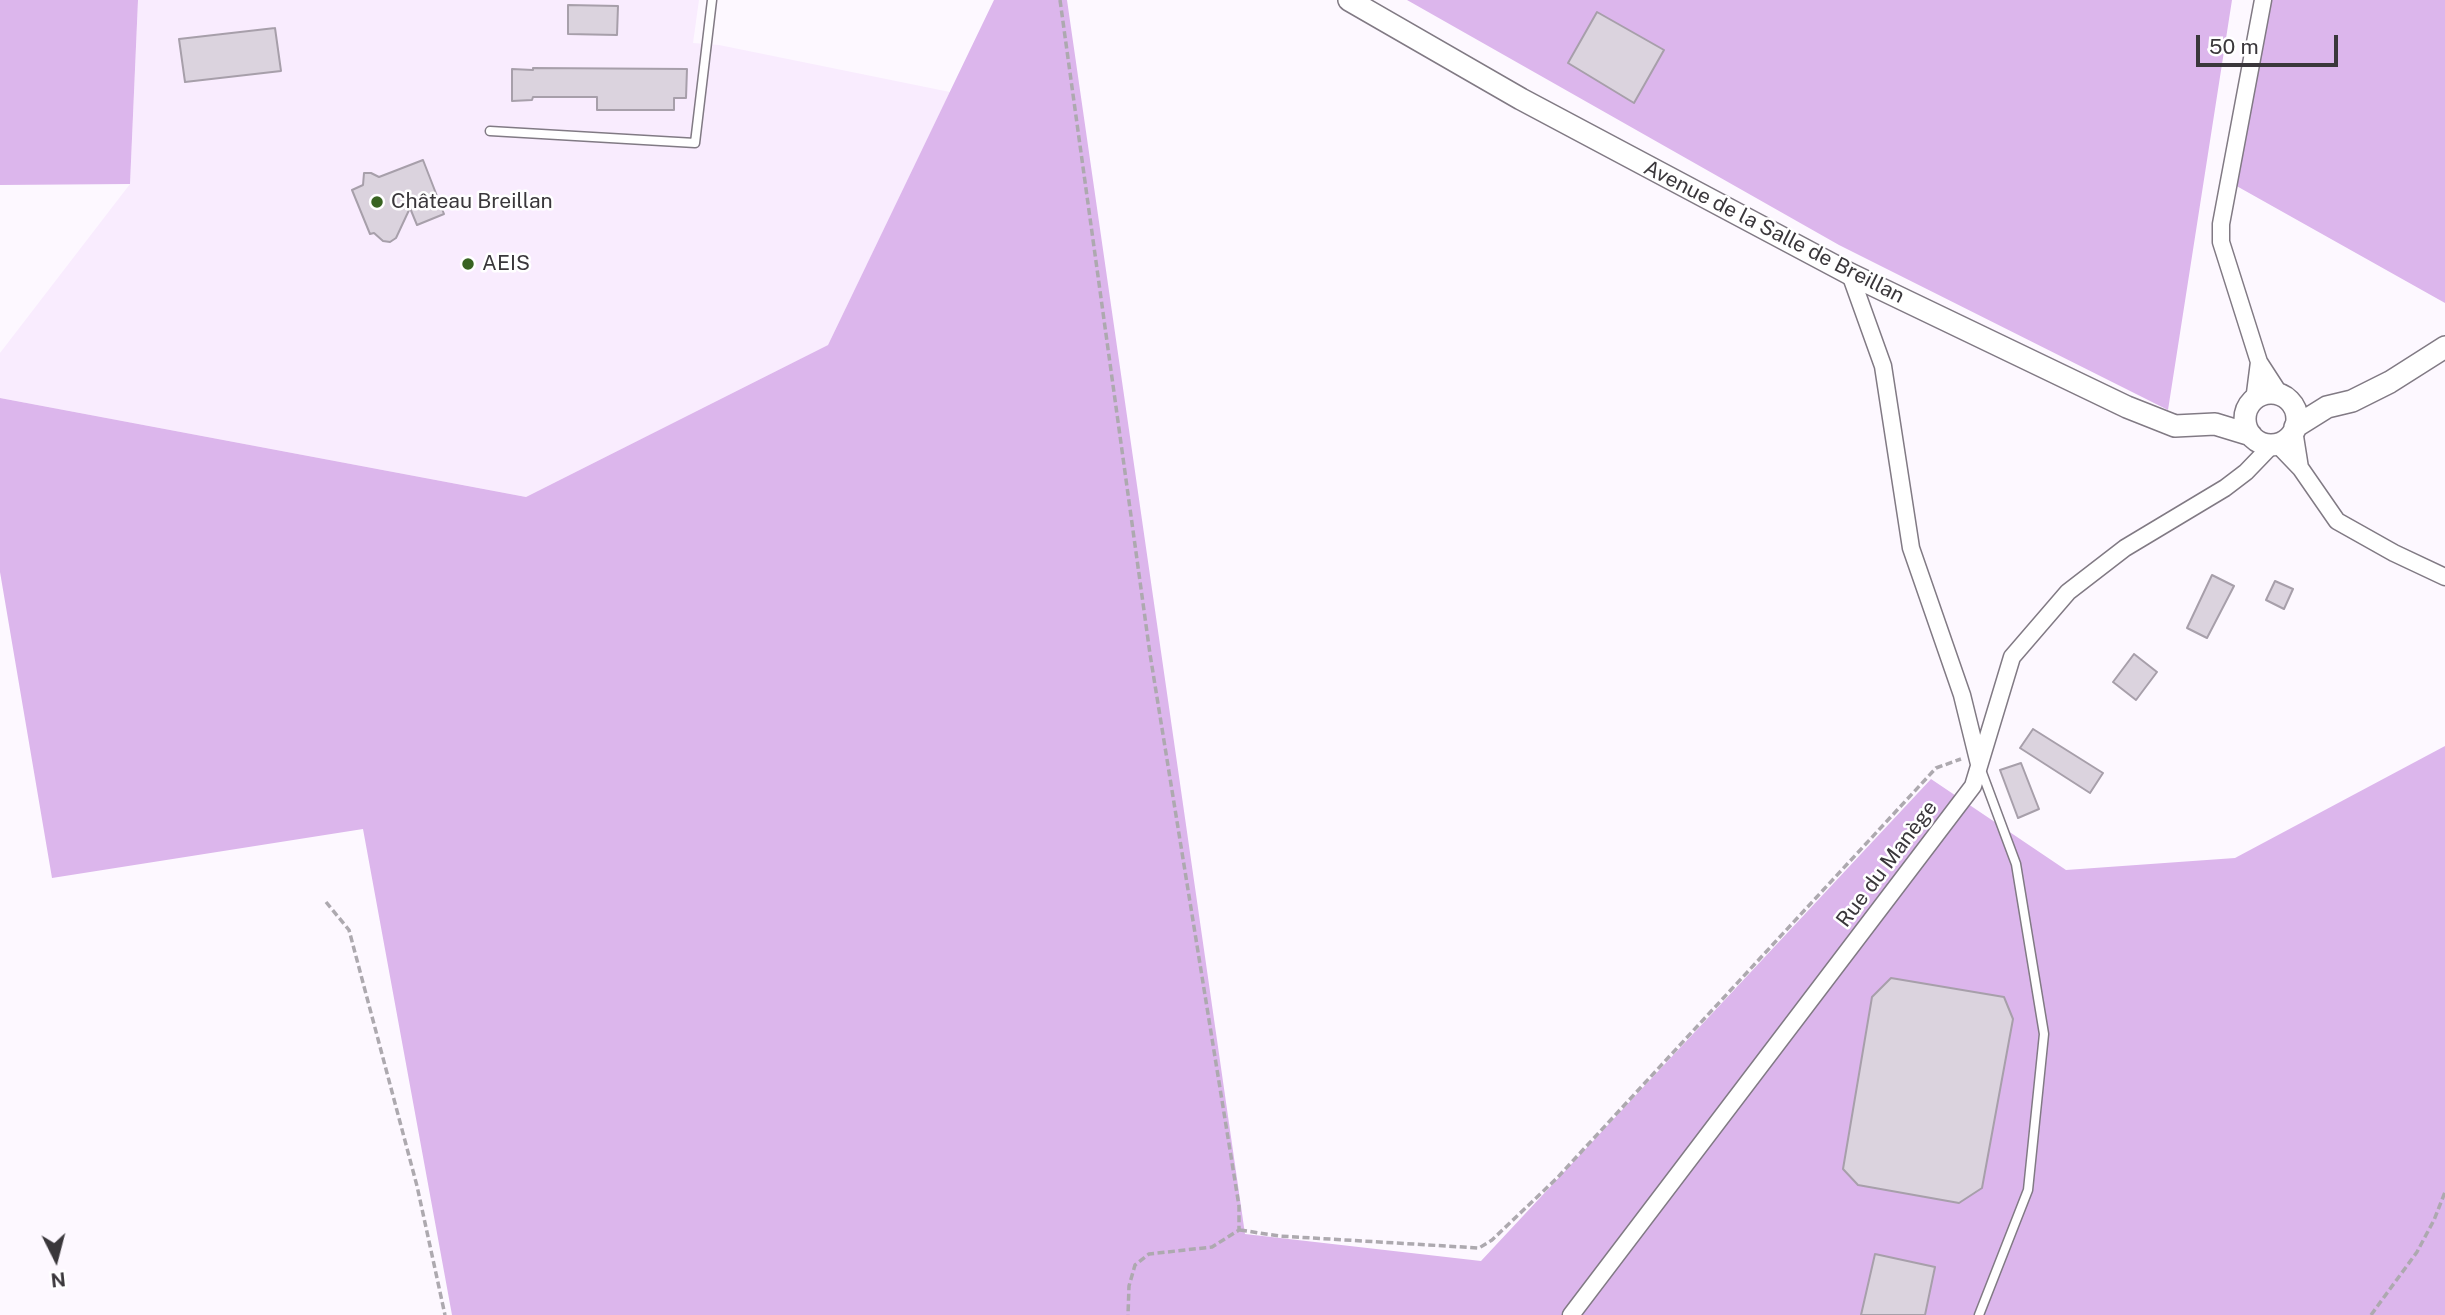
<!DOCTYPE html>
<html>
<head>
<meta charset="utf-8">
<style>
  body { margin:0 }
  #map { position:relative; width:2445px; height:1315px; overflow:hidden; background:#fdf8ff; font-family:"Public Sans",sans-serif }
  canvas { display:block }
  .north { position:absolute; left:21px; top:1224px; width:70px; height:70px; -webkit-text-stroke:5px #fff; paint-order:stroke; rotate:174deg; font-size:19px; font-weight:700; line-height:28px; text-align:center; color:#3a373b }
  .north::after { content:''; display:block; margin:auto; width:24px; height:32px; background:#3a373b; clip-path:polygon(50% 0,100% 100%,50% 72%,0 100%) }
  .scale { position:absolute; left:2196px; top:35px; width:142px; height:32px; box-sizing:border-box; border:4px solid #3a373b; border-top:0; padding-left:9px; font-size:21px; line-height:24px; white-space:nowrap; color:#3a373b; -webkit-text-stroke:5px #fff; paint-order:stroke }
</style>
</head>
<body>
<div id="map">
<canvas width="2445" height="1315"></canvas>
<div class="north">N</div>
<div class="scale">50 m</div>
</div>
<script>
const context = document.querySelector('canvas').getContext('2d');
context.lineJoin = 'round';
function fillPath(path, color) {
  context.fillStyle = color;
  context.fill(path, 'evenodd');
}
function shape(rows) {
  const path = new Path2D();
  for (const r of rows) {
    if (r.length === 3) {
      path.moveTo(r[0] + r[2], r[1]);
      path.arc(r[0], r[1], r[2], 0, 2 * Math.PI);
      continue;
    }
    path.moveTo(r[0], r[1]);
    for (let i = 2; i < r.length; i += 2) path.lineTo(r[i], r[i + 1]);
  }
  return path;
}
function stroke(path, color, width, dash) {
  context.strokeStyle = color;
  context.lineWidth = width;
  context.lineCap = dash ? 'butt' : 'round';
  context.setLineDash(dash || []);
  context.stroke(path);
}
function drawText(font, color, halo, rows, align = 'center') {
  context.font = font + ' "Public Sans",sans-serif';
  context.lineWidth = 5;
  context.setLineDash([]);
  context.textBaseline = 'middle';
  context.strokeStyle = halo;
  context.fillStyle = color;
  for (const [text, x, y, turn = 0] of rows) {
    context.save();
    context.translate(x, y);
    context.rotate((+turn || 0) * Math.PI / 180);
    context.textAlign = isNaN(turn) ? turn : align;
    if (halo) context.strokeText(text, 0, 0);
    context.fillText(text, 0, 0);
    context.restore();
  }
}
const built = shape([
  [138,0,699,0,693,43,719,45,950,92,828,345,526,497,0,398,0,353,130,184]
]);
const green = shape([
  [0,0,138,0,130,184,0,185],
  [994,0,1067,0,1245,1234,1481,1261,1931,779,2066,870,2235,858,2445,746,2445,1315,452,1315,363,829,52,878,0,572,0,398,526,497,828,345],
  [1407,0,2232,0,2168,410,1839,245],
  [2260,0,2445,0,2445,303,2233,184]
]);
const building = shape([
  [568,5,618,6,617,35,568,34,568,5],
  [1597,12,1664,50,1634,103,1568,63,1597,12],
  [275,28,281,71,185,82,179,39,275,28],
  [533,68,687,69,686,98,674,98,674,110,597,110,597,97,533,97,532,100,512,101,512,69,533,70,533,68],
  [423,160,444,214,417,225,410,208,396,238,390,242,383,241,374,233,370,234,352,190,363,185,364,173,371,173,379,177,423,160],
  [2212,575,2234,586,2207,638,2187,628,2212,575],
  [2275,581,2293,589,2284,609,2266,600,2275,581],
  [2134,654,2157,672,2136,700,2113,682,2134,654],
  [2033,729,2103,773,2090,793,2020,748,2033,729],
  [2021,763,2039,809,2018,818,2000,770,2021,763],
  [1891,978,2004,997,2013,1019,1982,1188,1959,1203,1858,1185,1843,1169,1872,997,1891,978],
  [1875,1254,1935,1267,1925,1315,1861,1315,1875,1254]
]);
const path = shape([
  [1060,0,1150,654,1239,1206,1239,1230,1212,1247,1149,1254,1135,1265,1129,1286,1128,1315],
  [326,902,349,930,417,1186,445,1315],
  [1240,1230,1279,1236,1479,1248,1492,1240,1557,1178,1936,768,1961,759],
  [2371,1315,2417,1252,2434,1220,2445,1192]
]);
const service = shape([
  [490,131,695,143,712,0],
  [1979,1315,2028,1190,2044,1034,2016,864,1981,770]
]);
const minor = shape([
  [2263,0,2221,224,2221,242,2259,362,2281,396],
  [1850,274,1883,366,1911,548,1962,695,1979,764],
  [2254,401,2259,362],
  [2294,430,2300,468],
  [2277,444,2301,469,2337,521,2394,553,2445,577],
  [1571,1315,1973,786,2012,657,2068,592,2125,548,2225,488,2246,472,2272,445]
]);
const tertiary = shape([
  [1349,0,1521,99,1850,274,2127,407,2175,426,2215,424,2251,435],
  [2271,419,26],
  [2295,427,2327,407,2352,401,2390,382,2445,347]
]);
const markers = [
  [377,202,7,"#386321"],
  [468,264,7,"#386321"]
];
const poiNames = [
  ["Château Breillan",391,202],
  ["AEIS",482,264]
];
const streetNames = [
  ["Avenue de la Salle de Breillan",1774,232,27],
  ["Rue du Manège",1887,864,-53]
];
fillPath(built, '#f9ecfe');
fillPath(green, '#dcb6ec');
fillPath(building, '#dbd3de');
stroke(building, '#a79faa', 2);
stroke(service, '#817a84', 11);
stroke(minor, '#817a84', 19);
stroke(tertiary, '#817a84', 24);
stroke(path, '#ada9af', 3.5, [7, 3.5]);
stroke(service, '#fff', 8);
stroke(minor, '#fff', 16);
stroke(tertiary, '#fff', 21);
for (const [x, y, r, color] of markers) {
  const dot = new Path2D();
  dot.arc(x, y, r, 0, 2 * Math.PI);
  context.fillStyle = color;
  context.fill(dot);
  stroke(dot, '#fff', 2.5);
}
drawText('21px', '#3a373b', '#fff', poiNames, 'left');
drawText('21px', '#3a373b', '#fff', streetNames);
</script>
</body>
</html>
